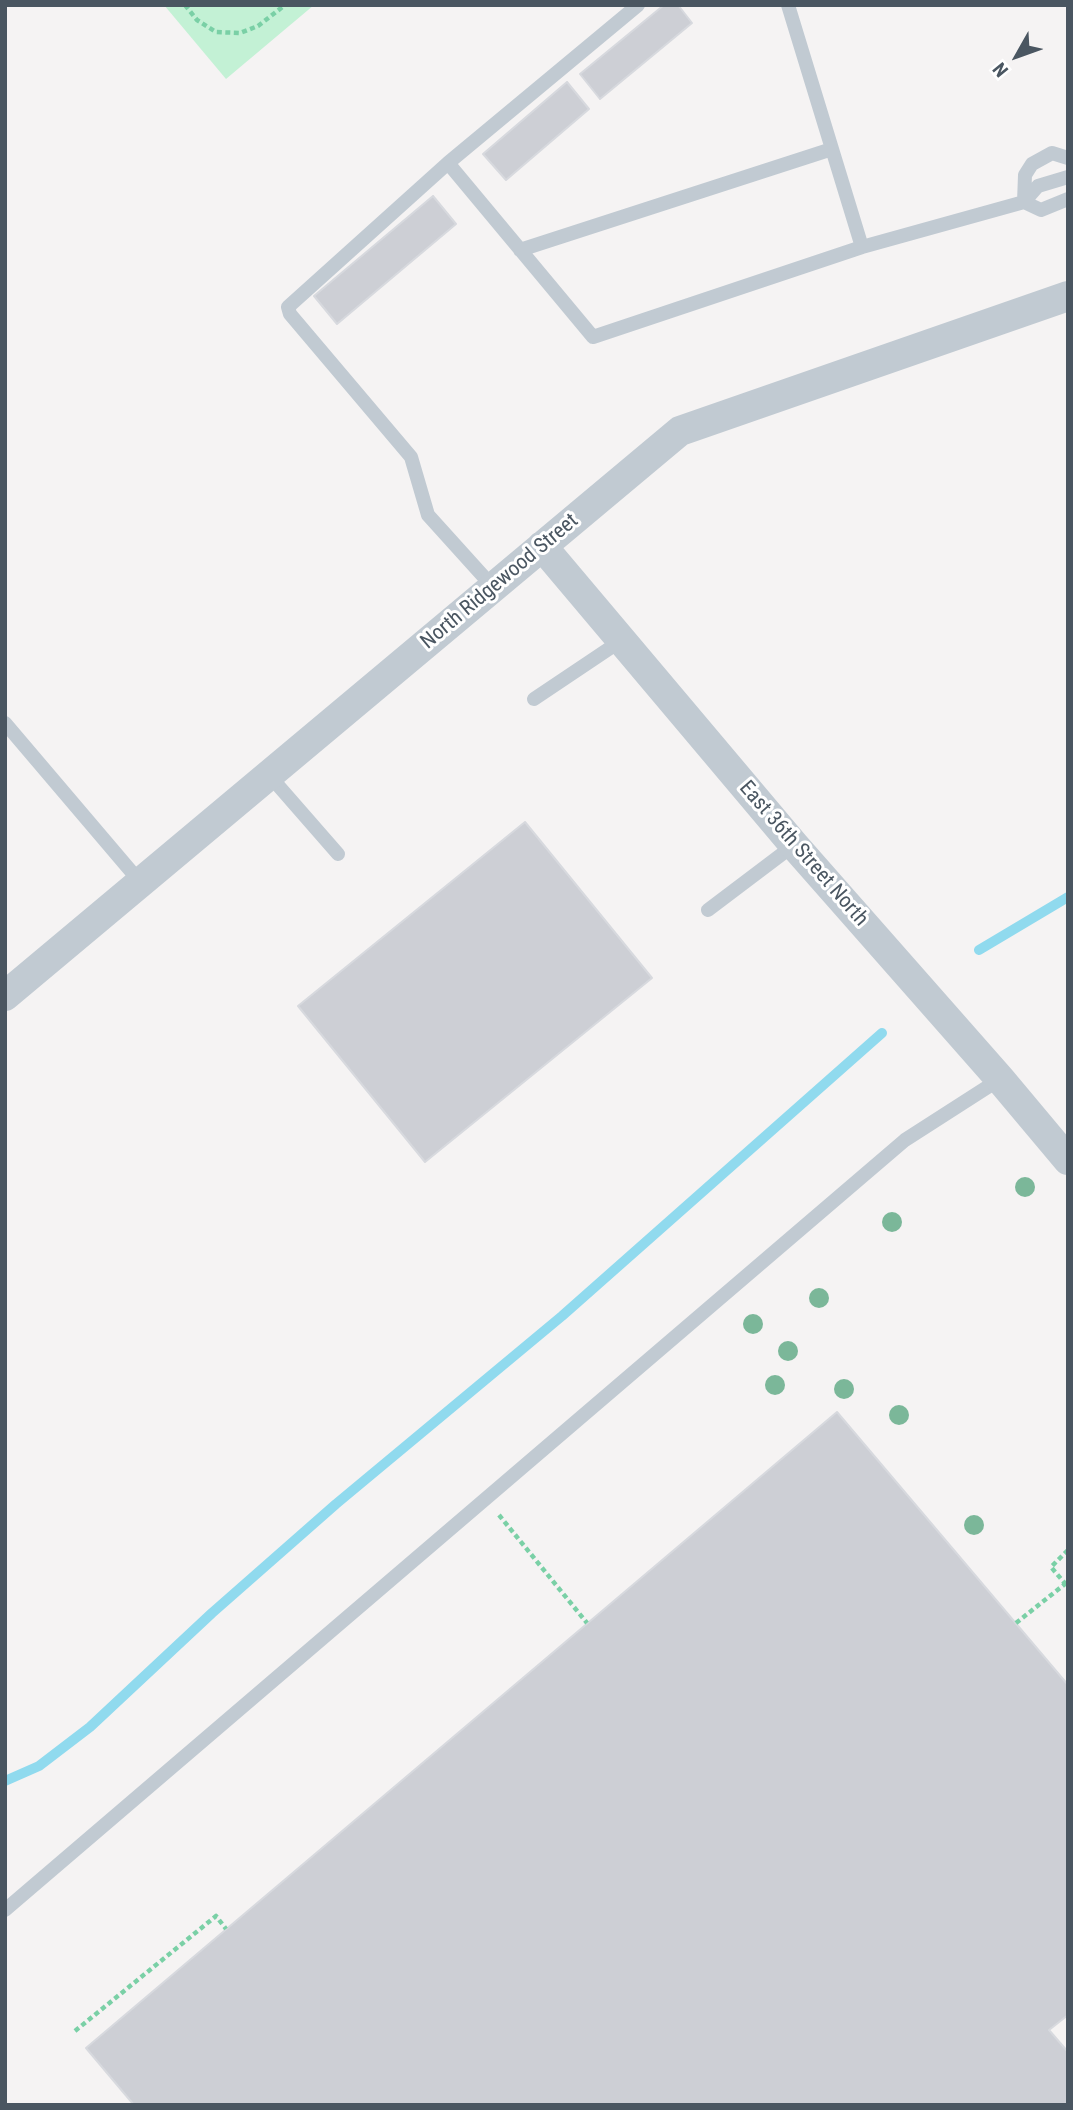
<!DOCTYPE html>
<html>
<head>
<meta charset="utf-8">
<style>
  body { margin:0 }
  #map { position:relative; width:1073px; height:2110px; overflow:hidden; background:#f5f3f3; font-family:"Roboto Condensed",sans-serif }
  canvas { display:block }
  .frame { position:absolute; inset:0; border:7px solid #4a5661; pointer-events:none }
  .north { position:absolute; left:982px; top:21px; width:70px; height:70px; -webkit-text-stroke:5px #fff; paint-order:stroke; rotate:230deg; font-size:19px; font-weight:700; line-height:28px; text-align:center; color:#4a5661 }
  .north::after { content:''; display:block; margin:auto; width:24px; height:32px; background:#4a5661; clip-path:polygon(50% 0,100% 100%,50% 72%,0 100%) }
</style>
</head>
<body>
<div id="map">
<canvas width="1073" height="2110"></canvas>
<div class="frame"></div>
<div class="north">N</div>
</div>
<script>
const context = document.querySelector('canvas').getContext('2d');
context.lineJoin = 'round';
function fillPath(path, color) {
  context.fillStyle = color;
  context.fill(path, 'evenodd');
}
function shape(rows) {
  const path = new Path2D();
  for (const r of rows) {
    path.moveTo(r[0], r[1]);
    for (let i = 2; i < r.length; i += 2) path.lineTo(r[i], r[i + 1]);
  }
  return path;
}
function stroke(path, color, width, dash) {
  context.strokeStyle = color;
  context.lineWidth = width;
  context.lineCap = dash ? 'butt' : 'round';
  context.setLineDash(dash || []);
  context.stroke(path);
}
function drawText(font, color, halo, rows, align = 'center') {
  context.font = font + ' "Roboto Condensed",sans-serif';
  context.lineWidth = 6;
  context.setLineDash([]);
  context.textBaseline = 'middle';
  context.strokeStyle = halo;
  context.fillStyle = color;
  for (const [text, x, y, turn = 0] of rows) {
    context.save();
    context.translate(x, y);
    context.rotate((+turn || 0) * Math.PI / 180);
    context.textAlign = isNaN(turn) ? turn : align;
    if (halo) context.strokeText(text, 0, 0);
    context.fillText(text, 0, 0);
    context.restore();
  }
}
const green = shape([
  [164,5,314,5,226,79]
]);
const stream = shape([
  [979,950,1068,897],
  [5,1781,39,1766,90,1727,212,1613,336,1504,562,1316,882,1033]
]);
const building = shape([
  [664,5,678,5,692,23,600,99,580,74,664,5],
  [567,82,589,109,506,180,483,154,567,82],
  [433,196,456,224,337,324,314,296,433,196],
  [525,822,652,978,425,1162,298,1006,525,822],
  [837,1412,1068,1685,1068,2015,1049,2030,1068,2052,1068,2105,134,2105,86,2048,837,1412]
]);
const path = shape([
  [185,5,197,20,216,32,240,33,258,26,285,5],
  [499,1515,587,1623],
  [1068,1550,1051,1567,1068,1587],
  [1016,1623,1065,1584],
  [75,2031,216,1916,226,1929]
]);
const lane = shape([
  [788,5,862,247,1024,202,1025,175,1032,164,1052,153,1068,158],
  [448,163,593,337,862,247],
  [1068,177,1038,186,1024,202,1041,210,1068,199],
  [520,250,832,149],
  [493,587,428,515,411,457,290,314,288,307,448,163,638,5],
  [534,699,622,640],
  [5,723,141,883],
  [269,775,338,854],
  [708,910,794,845],
  [5,1910,905,1140,1000,1079]
]);
const street = shape([
  [542,546,794,845,1000,1079,1068,1160],
  [5,996,680,431,1068,296]
]);
const trees = [
  [1025,1187],
  [892,1222],
  [819,1298],
  [753,1324],
  [788,1351],
  [775,1385],
  [844,1389],
  [899,1415],
  [974,1525]
];
const streetNames = [
  ["North Ridgewood Street",500,582,-40],
  ["East 36th Street North",803,854,49]
];
fillPath(green, '#c3f1d5');
stroke(stream, '#90daee', 10);
fillPath(building, '#cdcfd5');
stroke(building, '#d7d9de', 2);
stroke(path, '#7ad0a6', 4.5, [5, 3.5]);
stroke(lane, '#c1cad2', 14);
stroke(street, '#c1cad2', 30);
context.fillStyle = '#7bb799';
for (const [x, y] of trees) {
  context.beginPath();
  context.arc(x, y, 10, 0, 2 * Math.PI);
  context.fill();
}
drawText('21px', '#4a5661', '#fff', streetNames);
</script>
</body>
</html>
